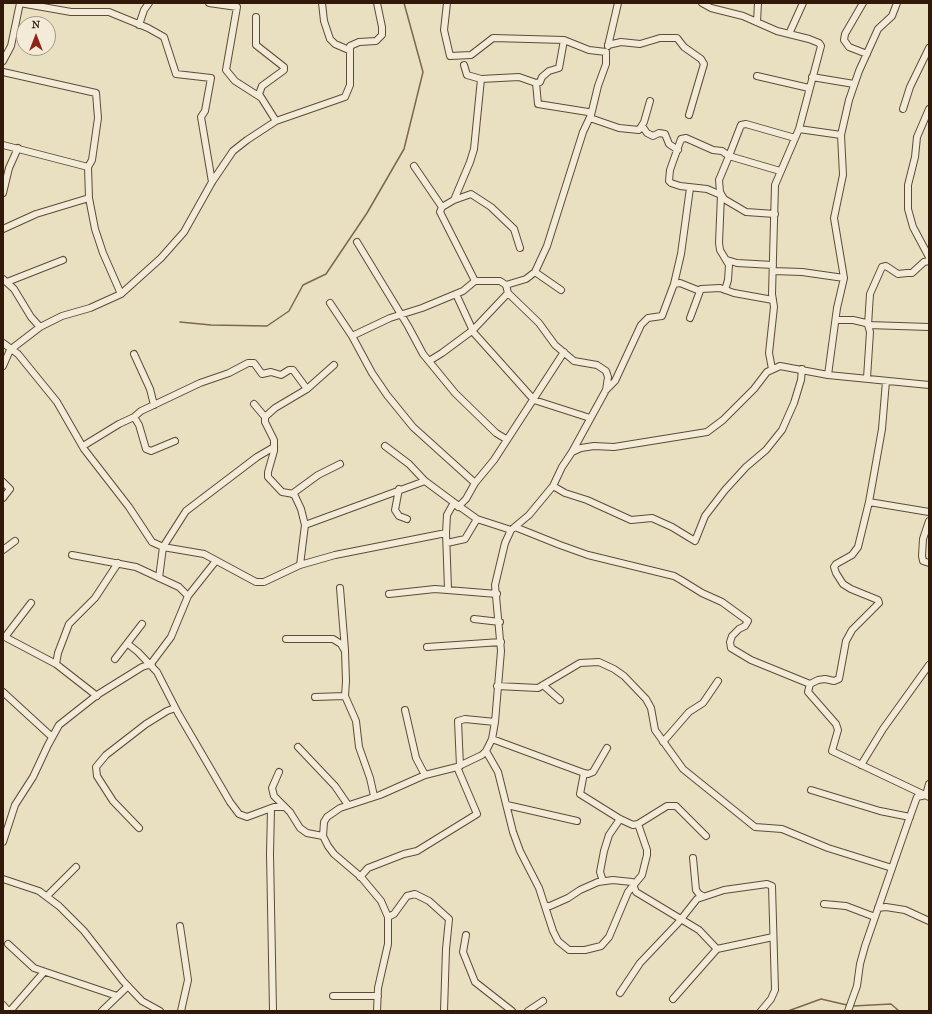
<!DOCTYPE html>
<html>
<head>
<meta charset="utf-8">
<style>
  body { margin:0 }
  #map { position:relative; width:932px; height:1014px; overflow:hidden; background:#e9e0c1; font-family:"IM FELL French Canon",serif }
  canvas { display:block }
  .frame { position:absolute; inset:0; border:4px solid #321809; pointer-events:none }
  .north { position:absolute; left:16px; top:16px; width:40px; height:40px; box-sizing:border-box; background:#f1ebd7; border:1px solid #a59785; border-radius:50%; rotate:0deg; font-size:11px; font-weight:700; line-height:16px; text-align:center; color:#321809 }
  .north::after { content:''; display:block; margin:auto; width:14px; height:18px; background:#8f2418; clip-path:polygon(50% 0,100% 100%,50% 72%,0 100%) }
</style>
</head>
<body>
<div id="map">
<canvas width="932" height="1014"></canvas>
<div class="frame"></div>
<div class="north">N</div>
</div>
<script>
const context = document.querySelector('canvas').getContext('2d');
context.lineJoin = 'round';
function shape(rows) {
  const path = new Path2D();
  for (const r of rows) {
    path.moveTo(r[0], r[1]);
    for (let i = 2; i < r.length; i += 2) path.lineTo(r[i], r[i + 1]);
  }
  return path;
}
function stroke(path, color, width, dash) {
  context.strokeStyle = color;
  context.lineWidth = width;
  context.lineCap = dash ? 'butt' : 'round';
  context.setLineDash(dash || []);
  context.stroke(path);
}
const stream = shape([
  [180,322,211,325,267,326,289,311,303,285,326,274,367,213,404,149,423,72,404,3],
  [853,1006,891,1004,899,1011],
  [788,1011,821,999,847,1005]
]);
const minor = shape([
  [20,3,71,12,109,12,148,28,164,37,176,74,211,78,205,111,201,117,212,182],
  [209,3,237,7,226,70,235,81,260,97],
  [322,3,324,21,330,39,335,44,349,50],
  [447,3,444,30,450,56,471,55,493,38,564,40],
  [702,3,711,8,743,16,777,31,809,39,819,43,821,46,799,129,775,185,772,294,774,307,769,353,772,369],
  [863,3,845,34,844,40,849,47,867,54],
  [256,17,256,45,284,67,284,70,262,86,259,94,276,121],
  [757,22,758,3],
  [139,25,144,10,149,3],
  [789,34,803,3],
  [608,45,621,42,640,44,660,38,677,38,684,47,701,59,704,64,689,115],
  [608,46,618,3],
  [3,61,11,46,20,3],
  [464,65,467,75,481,79,519,77,536,83,540,82,542,77,549,71,559,68,564,40,589,50,606,52,606,64,598,86,591,115,583,132,547,246,535,272,526,279,506,285],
  [3,72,96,93,98,118,92,160,88,167],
  [757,76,809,88],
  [812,77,854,84],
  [536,83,538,104,588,112,591,115],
  [903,109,910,87,929,48],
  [929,109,917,137,915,157,908,185,908,209,913,227,929,257],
  [590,118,619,128,639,130,644,122,650,101],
  [642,126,647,133,653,136,659,133,665,134,669,144,678,150],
  [799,129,841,135],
  [3,145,88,167,89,198,95,229,103,253,121,294],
  [414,166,442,207],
  [780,171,729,156,741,125,746,124,795,138],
  [690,188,681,254,674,284,680,283,700,291,701,289,720,288,734,293,773,300],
  [3,193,9,168,18,148],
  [454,200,471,194,491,207,514,229,520,248],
  [3,229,36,214,89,198],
  [357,242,408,326,423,354,455,393,496,433,506,439],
  [727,260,737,263,773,265],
  [773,271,802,272,844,278],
  [535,272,561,290],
  [3,279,14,289,31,317,40,327],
  [475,281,440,212,442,207,454,200,470,162,474,149,481,79],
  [7,282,63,260],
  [725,290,728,280,729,265,720,250,719,243,721,195,707,189,680,186,671,183,669,181,670,170,681,139,686,138,713,150,722,151,729,156,719,180,720,192,724,199,746,212,775,214],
  [456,294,474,333,534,400,590,418],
  [330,303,352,336,372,373,387,395,413,427,475,483,466,499,458,507],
  [690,318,700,291],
  [836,320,853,320,866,323,868,325,870,294,882,267,886,266,898,274,907,273,912,273,924,262,929,261],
  [352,336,390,318,422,308,463,291,475,281,500,281,506,285,508,293,539,323,555,345,574,361,597,365,606,371,608,377,606,390],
  [3,343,18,354,57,402,84,449,129,507,152,542,163,547,204,554,256,582,264,582,300,565,335,555,446,533,447,515,452,506,456,504,477,519,511,530],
  [134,354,150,389,154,405],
  [429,361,442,353,473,330,508,293],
  [3,366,10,350,40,327,62,316,90,308,121,294,161,258,184,232,212,182,233,151,247,140,276,121,345,97,350,85,350,46,359,42,376,41,382,35,382,27,377,3],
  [828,375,837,308,844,278,834,218,843,175,841,135,849,100,859,71,878,29,892,16,897,3],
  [867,378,870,332,868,325,929,327],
  [886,381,882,429,869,502,858,547,852,555,836,564,834,567,836,573,843,584,851,589,878,600,879,603,852,630,846,641,839,679,834,681,825,679,818,680,810,684,808,692,836,724,838,730,832,751,929,797],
  [254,404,265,417],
  [134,417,139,425,146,449,151,451,175,441],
  [83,446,119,424,134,417,141,411,200,383,229,373,248,363,254,363,262,374,271,372,281,375,289,370,293,370,307,389],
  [385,446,409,464,425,481],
  [572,452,606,390,615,381,641,325,648,318,662,316,674,284],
  [3,482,10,489,3,498],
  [475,483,494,460,564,352],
  [553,486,565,493,587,500,631,520,652,518,672,527,695,541,705,516,725,490,746,467,766,450,782,430,794,403,801,380,802,369],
  [399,489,395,510,399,516,407,519],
  [292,494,318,475,340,464],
  [869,502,929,512],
  [929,521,923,539,922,556,923,561,929,563],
  [305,525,425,481,456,504],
  [515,527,560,545,588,555,674,576,681,580,702,593,722,602,748,621,745,626,739,629,732,636,730,642,731,648,751,660,810,684],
  [446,533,448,589],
  [447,543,465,539,477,519],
  [3,550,15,541],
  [72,555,136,567,179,587,188,596],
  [300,565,305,525,301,509,294,494,282,492,268,477,268,472,274,451,274,440,265,422,265,417,275,408,307,389,334,365],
  [159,578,163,547,186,511,257,457,274,447],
  [340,588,345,650],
  [389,594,435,589,497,594],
  [474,619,500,622],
  [3,636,56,664,97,696],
  [5,637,31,603],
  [286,639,333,639,341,644,345,651,346,681,345,696,356,721,359,747,370,778,374,796],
  [128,644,138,652,157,672,178,713,230,802,239,814,247,817,274,807,283,807],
  [427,647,501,642],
  [115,659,142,624],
  [56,664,58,653,69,624,95,598,118,563],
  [150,665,171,637,188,596,215,562],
  [543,685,560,700],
  [497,686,538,688,580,663,599,662,614,669,624,676,646,699,651,708,655,730,683,769,755,827,782,829,828,848,892,868],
  [3,692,52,737],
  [315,697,345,696],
  [405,710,416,758,425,775],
  [492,739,584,773,580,794,620,819,633,825,638,824,667,806,676,806,706,836],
  [663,742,689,712,703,703,718,681],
  [298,747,335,786,348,805],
  [486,751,498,772,513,832,520,851,539,888,553,931,558,941,569,950,585,950,601,946,609,937,628,892,642,875,647,855,647,850,638,824],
  [861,765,883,729,929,665],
  [460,766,458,721,465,719,495,722],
  [279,772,272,788,274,796,290,812,300,828,307,833,323,836],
  [584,773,588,774,593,772,607,748],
  [811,790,880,811,910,817],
  [507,805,577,821],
  [271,809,270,854,273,1011],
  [139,828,113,801,97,776,96,767,106,755,146,724,167,711,175,708],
  [3,842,15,805,33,777,48,745,59,725,97,695,142,667,148,665,152,666],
  [693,858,696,890,699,894,703,896],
  [360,877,368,868,404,854,417,851,477,814,457,767],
  [3,879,39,891,59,906,84,931,123,981,142,1001,160,1011],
  [603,881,600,872,604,851,609,835,620,819],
  [47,896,76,867],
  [824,904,846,906,875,917],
  [546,906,550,906,568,898,580,890,598,882,613,880,622,881,632,882,636,892,699,930,717,949,773,937],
  [878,908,886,907,905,910,929,921],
  [388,917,394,914,407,896,415,894,429,901,449,919,446,949,444,1011],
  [180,926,188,980,181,1011],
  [466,935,463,952,475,982,512,1011],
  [8,944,34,968,117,996],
  [620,993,640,963,678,923,697,899,724,890,767,884,772,886,775,990,771,999,761,1011],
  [333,996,378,996],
  [673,999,717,949],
  [3,1005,8,1011],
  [10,1011,44,972],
  [102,1011,128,986],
  [377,1011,378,988,388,944,388,917,381,901,361,877,334,854,328,846,323,836,324,822,327,817,340,808,380,795,425,775,457,767,482,755,486,751,492,739,495,722,501,651,495,585,505,543,511,530,529,515,553,486,562,467,572,452,581,448,594,446,614,447,707,432,723,420,754,389,767,372,780,366,828,375,929,385],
  [528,1011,543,1001],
  [848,1011,857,986,860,964,865,946,908,822,917,797,926,795,929,784]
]);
stroke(stream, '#7b6752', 1.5);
stroke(minor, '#604a37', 8);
stroke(minor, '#f1ebd7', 6);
</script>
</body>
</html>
